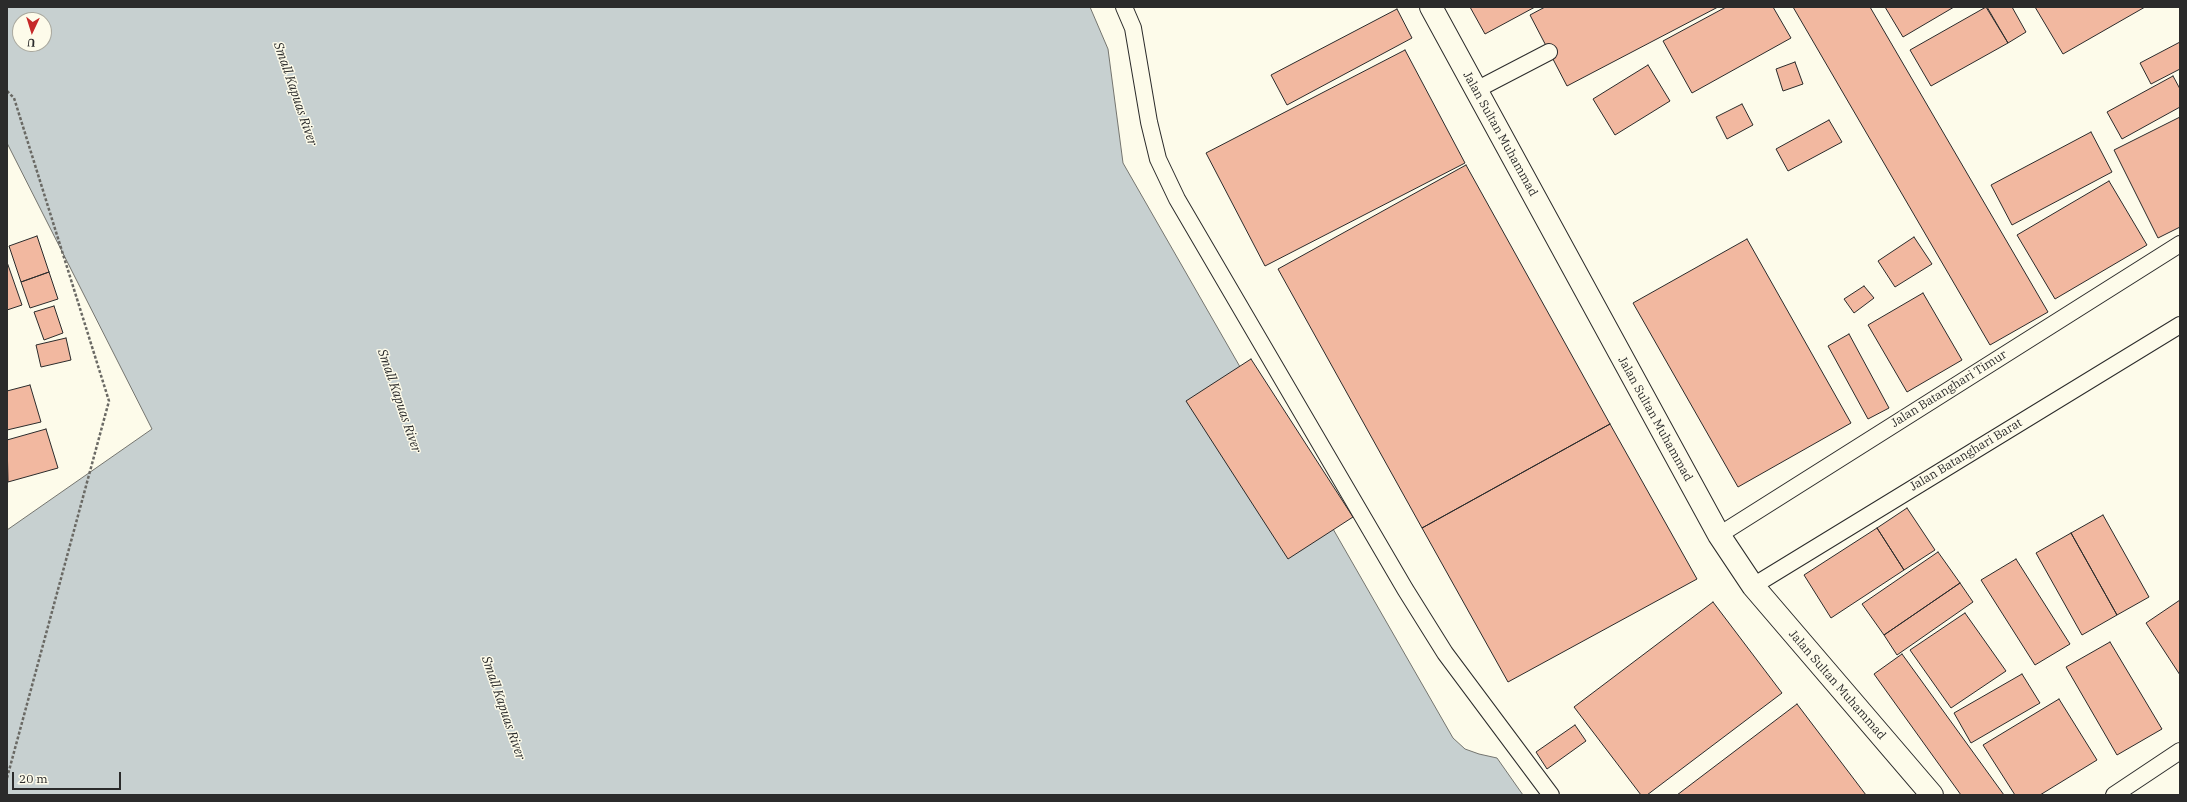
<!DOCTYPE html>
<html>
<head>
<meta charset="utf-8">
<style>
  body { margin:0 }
  #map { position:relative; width:2187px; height:802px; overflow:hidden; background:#fdfbea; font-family:"IBM Plex Serif",serif }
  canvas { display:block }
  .frame { position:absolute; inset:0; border:8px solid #2b2b2b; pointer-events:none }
  .north { position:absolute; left:12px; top:12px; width:40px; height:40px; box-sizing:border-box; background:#fdfbea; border:1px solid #a9a89e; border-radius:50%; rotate:184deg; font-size:11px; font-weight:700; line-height:16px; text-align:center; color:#2b2b2b }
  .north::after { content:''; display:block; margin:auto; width:14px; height:18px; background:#c62828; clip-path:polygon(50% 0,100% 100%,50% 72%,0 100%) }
  .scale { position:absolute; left:12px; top:772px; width:109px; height:18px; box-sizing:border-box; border:2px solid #2b2b2b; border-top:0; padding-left:5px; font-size:12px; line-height:14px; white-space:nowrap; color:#2b2b2b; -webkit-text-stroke:3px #fdfbea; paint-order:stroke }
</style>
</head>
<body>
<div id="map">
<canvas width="2187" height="802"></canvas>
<div class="frame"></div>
<div class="north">U</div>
<div class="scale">20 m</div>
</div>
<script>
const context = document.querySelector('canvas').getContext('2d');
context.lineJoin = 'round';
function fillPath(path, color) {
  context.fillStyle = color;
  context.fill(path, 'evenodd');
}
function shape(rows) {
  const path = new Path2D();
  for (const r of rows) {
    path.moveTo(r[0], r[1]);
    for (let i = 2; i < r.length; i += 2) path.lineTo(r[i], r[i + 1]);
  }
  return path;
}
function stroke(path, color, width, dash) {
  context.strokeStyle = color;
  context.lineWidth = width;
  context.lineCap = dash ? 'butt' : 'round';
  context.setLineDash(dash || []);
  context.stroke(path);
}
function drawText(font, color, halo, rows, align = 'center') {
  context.font = font + ' "IBM Plex Serif",serif';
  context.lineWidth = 3;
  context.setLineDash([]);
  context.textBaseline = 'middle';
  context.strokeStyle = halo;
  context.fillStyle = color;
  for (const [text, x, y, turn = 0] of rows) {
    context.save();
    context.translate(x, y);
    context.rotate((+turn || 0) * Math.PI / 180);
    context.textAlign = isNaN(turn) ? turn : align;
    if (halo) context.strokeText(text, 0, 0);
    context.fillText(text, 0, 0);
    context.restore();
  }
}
const water = shape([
  [7,7,1090,7,1108,49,1123,163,1453,738,1465,749,1479,754,1497,758,1523,795,7,795,7,530,152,429,7,143,7,7],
  [20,20,44,20,44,44,20,44,20,20]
]);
const building = shape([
  [1470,7,1535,7,1485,34,1470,7],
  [1545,7,1718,7,1567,86,1530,15,1545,7],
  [1726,7,1773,7,1791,38,1692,93,1663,41,1726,7],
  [1793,7,1870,7,2048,312,1990,345,1793,7],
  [1885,7,1954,7,1903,37,1885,7],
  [1986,7,2008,43,1931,86,1910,50,1986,7],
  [1987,7,2012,7,2026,32,2008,43,1987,7],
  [2035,7,2145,7,2063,54,2035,7],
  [1397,9,1412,38,1287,105,1271,75,1397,9],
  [2180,42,2180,69,2151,84,2140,63,2180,42],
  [1405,50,1465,163,1265,266,1206,153,1405,50],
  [1795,62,1803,84,1783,91,1776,69,1795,62],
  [1648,65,1670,101,1615,135,1593,99,1648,65],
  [2173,76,2180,89,2180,107,2122,139,2107,112,2173,76],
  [1742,104,1753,125,1727,139,1716,117,1742,104],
  [2180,117,2180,227,2158,238,2114,150,2180,117],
  [1829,120,1842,142,1788,171,1776,149,1829,120],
  [2091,132,2112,172,2012,225,1991,185,2091,132],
  [1466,165,1610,424,1422,528,1278,269,1466,165],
  [2109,181,2147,245,2055,299,2017,235,2109,181],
  [37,236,49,272,21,282,9,246,37,236],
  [1914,237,1932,264,1895,287,1878,261,1914,237],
  [1747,239,1851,423,1738,487,1633,303,1747,239],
  [7,262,22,305,7,310,7,262],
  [49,272,58,299,30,308,21,282,49,272],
  [1864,286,1874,298,1854,313,1844,299,1864,286],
  [1923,293,1962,360,1907,392,1868,325,1923,293],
  [54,306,63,333,44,340,34,312,54,306],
  [1849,334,1889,408,1868,419,1828,346,1849,334],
  [66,338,71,360,41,367,36,345,66,338],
  [1251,359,1353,517,1288,559,1186,401,1251,359],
  [30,385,41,422,7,430,7,391,30,385],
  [1610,424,1697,579,1508,682,1422,528,1610,424],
  [46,429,58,468,8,482,7,440,46,429],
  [1907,508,1935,550,1904,570,1877,528,1907,508],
  [2103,515,2149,597,2117,615,2071,533,2103,515],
  [1877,528,1904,570,1831,618,1804,575,1877,528],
  [2071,533,2117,615,2082,635,2036,553,2071,533],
  [1938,552,1960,583,1884,635,1862,604,1938,552],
  [2016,559,2070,644,2035,665,1981,580,2016,559],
  [1960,583,1973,602,1897,655,1884,635,1960,583],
  [2180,600,2180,675,2146,623,2180,600],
  [1713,602,1782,693,1647,795,1641,795,1574,707,1713,602],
  [1965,613,2006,671,1951,708,1910,650,1965,613],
  [2110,642,2162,729,2117,755,2066,667,2110,642],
  [1902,654,2004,795,1961,795,1874,674,1902,654],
  [2022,674,2040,703,1971,743,1954,713,2022,674],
  [2059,699,2097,760,2040,795,2015,795,1983,745,2059,699],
  [1797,704,1866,795,1677,795,1797,704],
  [1575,725,1586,741,1547,769,1536,752,1575,725]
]);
const path = shape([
  [7,91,14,98,109,401,7,778]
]);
const lane = shape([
  [1124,7,1133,28,1149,122,1158,159,1177,199,1405,589,1445,653,1551,795],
  [1476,90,1549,52],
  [1719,535,2180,244],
  [1753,586,2180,325],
  [2114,795,2180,751]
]);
const street = shape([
  [1431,7,1719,535,1753,586,1932,795]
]);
const streetNames = [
  ["Jalan Sultan Muhammad",1500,134,61],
  ["Jalan Batanghari Timur",1949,389,-32],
  ["Jalan Sultan Muhammad",1655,419,61],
  ["Jalan Batanghari Barat",1966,455,-31],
  ["Jalan Sultan Muhammad",1837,685,49]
];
const waterNames = [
  ["Small Kapuas River",295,94,71],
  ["Small Kapuas River",399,401,71],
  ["Small Kapuas River",503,708,71]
];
fillPath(water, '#c7d0d0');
stroke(water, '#74746e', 1);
fillPath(building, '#f2b8a0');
stroke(building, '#2b2b2b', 1);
stroke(lane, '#2b2b2b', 18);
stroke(street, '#2b2b2b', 24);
stroke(path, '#6a6964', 2.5, [3, 2]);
stroke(lane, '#fdfbea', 16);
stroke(street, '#fdfbea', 22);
drawText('12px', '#2b2b2b', '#fdfbea', streetNames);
drawText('italic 13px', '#2b2b2b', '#fdfbea', waterNames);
</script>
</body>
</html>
